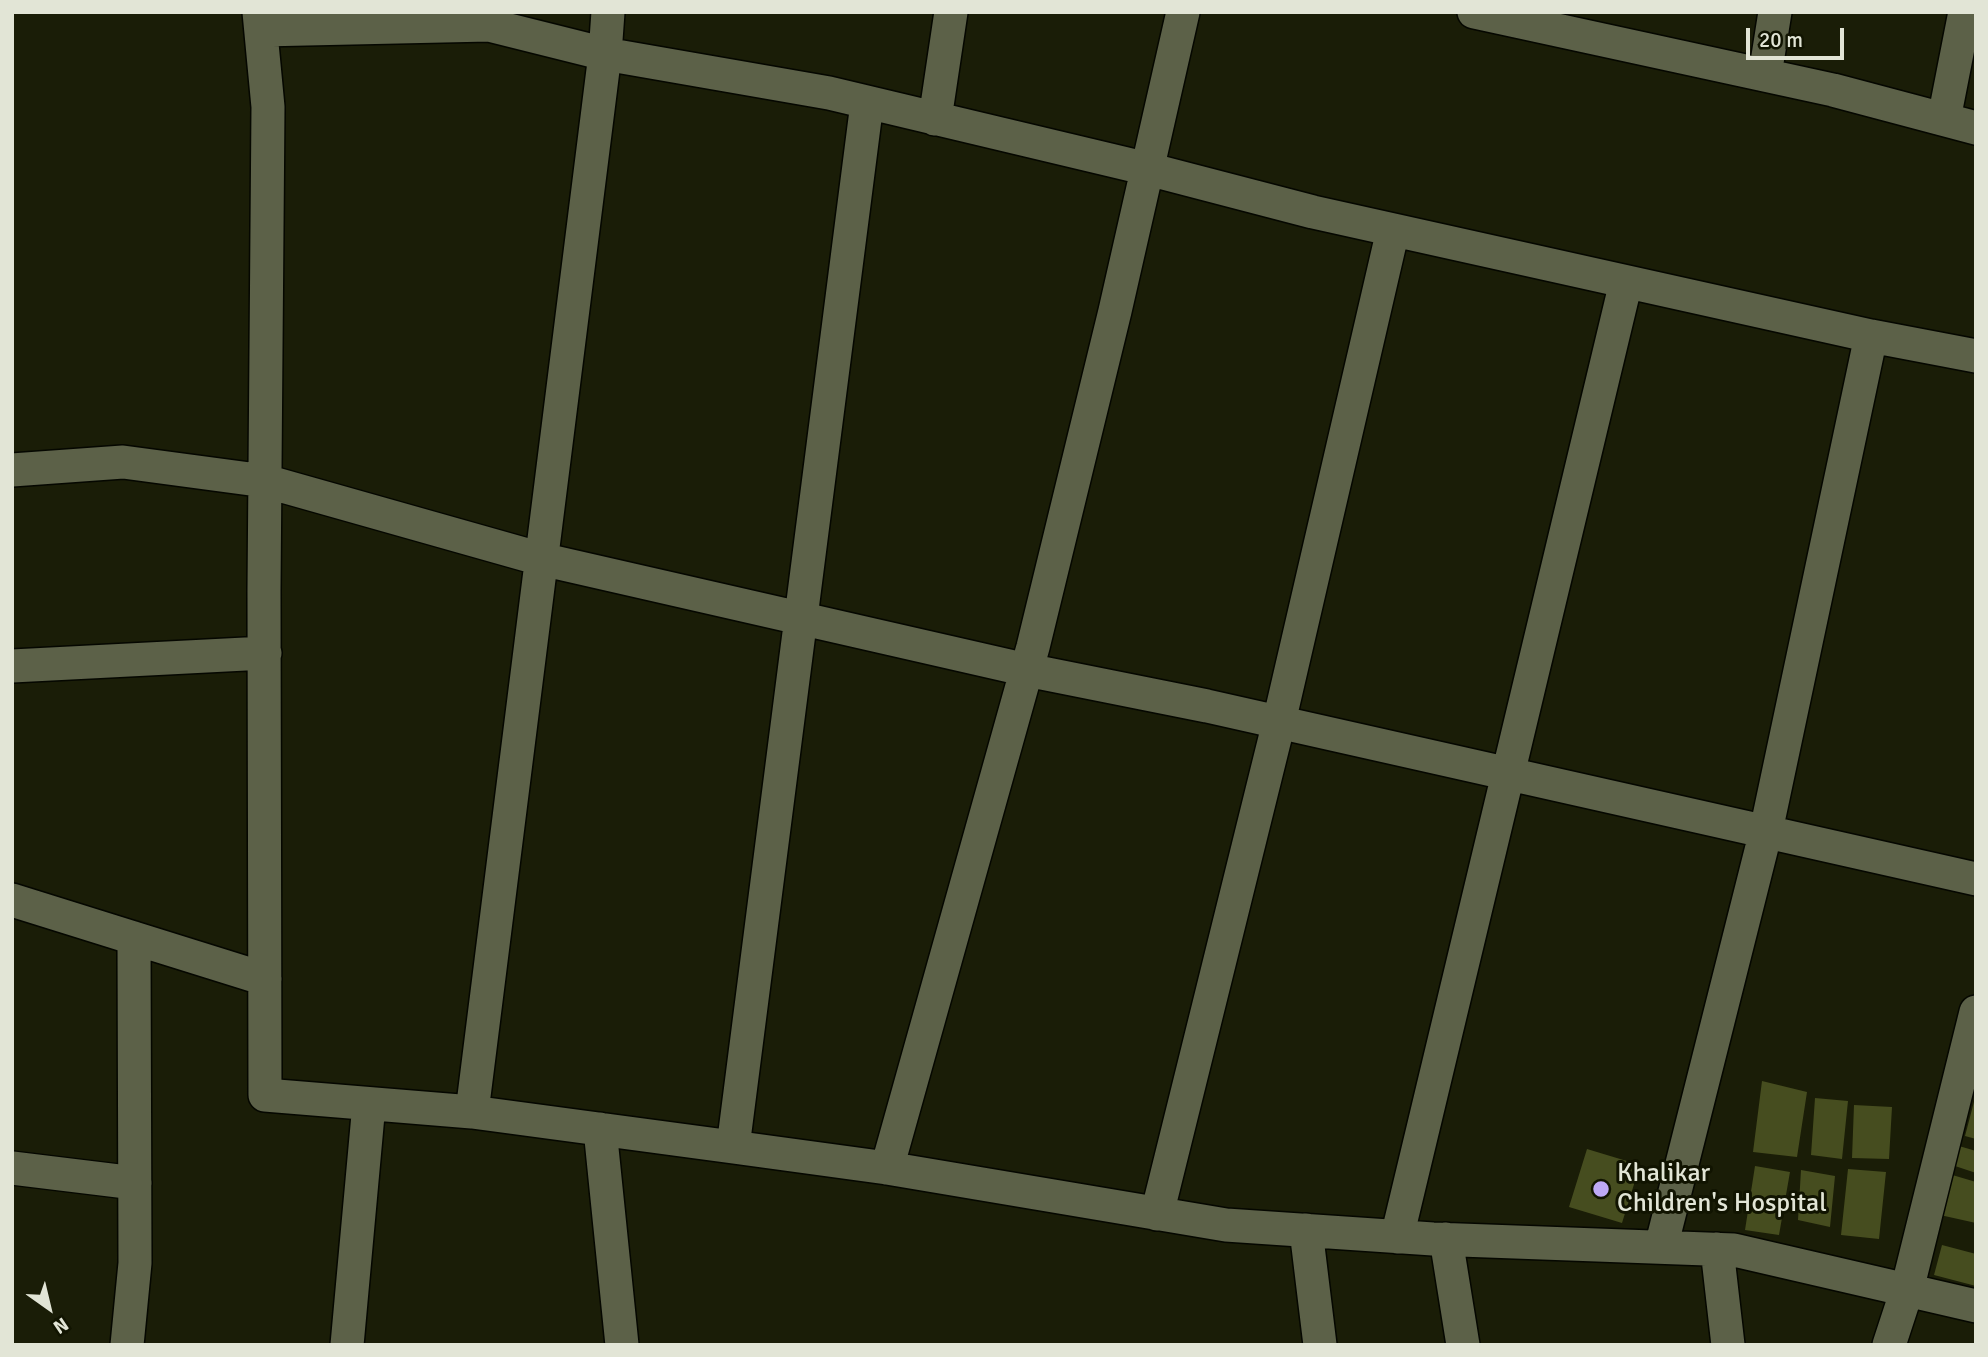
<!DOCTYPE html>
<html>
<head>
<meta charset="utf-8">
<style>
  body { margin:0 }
  #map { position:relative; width:1988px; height:1357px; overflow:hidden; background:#1a1d07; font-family:Signika,sans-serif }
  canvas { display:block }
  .frame { position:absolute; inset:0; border:14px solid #e2e5d6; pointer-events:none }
  .north { position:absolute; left:14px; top:1273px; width:70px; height:70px; -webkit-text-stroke:5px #111401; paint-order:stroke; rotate:146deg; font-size:19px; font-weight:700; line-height:28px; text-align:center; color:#e2e5d6 }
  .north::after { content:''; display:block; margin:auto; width:24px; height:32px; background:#e2e5d6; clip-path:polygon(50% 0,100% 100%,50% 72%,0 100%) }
  .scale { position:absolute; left:1746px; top:28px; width:98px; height:32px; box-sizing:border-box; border:4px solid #e2e5d6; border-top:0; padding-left:9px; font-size:21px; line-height:24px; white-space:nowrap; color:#e2e5d6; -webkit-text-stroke:5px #111401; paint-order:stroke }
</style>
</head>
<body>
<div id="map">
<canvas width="1988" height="1357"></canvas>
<div class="frame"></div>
<div class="north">N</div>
<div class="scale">20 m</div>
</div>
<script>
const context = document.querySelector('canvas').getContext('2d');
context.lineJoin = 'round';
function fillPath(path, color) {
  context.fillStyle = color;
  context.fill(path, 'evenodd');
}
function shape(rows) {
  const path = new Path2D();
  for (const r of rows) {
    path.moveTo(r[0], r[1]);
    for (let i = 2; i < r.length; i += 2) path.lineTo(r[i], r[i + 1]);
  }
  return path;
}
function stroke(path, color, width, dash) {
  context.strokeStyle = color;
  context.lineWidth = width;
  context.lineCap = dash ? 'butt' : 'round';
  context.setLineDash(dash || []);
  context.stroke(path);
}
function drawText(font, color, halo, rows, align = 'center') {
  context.font = font + ' Signika,sans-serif';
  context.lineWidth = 6;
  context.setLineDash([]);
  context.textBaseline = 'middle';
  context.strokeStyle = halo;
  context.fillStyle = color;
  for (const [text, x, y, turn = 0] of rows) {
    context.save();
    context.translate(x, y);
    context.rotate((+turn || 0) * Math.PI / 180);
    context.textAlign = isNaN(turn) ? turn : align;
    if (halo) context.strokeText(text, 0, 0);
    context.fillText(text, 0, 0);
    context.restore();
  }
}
const building = shape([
  [1762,1081,1807,1092,1797,1157,1753,1152],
  [1815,1098,1848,1101,1842,1159,1811,1155],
  [1975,1098,1976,1098,1976,1139,1965,1136],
  [1854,1105,1892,1107,1889,1159,1852,1158],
  [1959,1146,1976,1151,1976,1173,1952,1165],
  [1587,1149,1640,1165,1622,1223,1569,1207],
  [1755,1166,1790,1172,1779,1235,1745,1230],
  [1848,1169,1886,1172,1879,1239,1841,1235],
  [1801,1170,1835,1176,1830,1227,1798,1220],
  [1949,1174,1976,1182,1976,1223,1940,1215],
  [1942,1245,1976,1254,1976,1286,1934,1275]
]);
const street = shape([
  [259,12,268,107,264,590,265,1095,472,1112,733,1147,887,1168,1226,1225,1433,1239,1734,1250,1976,1306],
  [1474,12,1833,90,1976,128],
  [261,30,489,25,605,54,829,93,1148,169,1313,212,1871,336,1976,356],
  [1765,75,1775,12],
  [935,119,951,12],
  [1944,119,1965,12],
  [12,470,123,462,265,481,541,559,1027,670,1207,706,1976,879],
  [12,666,265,653],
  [12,900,265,979],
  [472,1112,605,54,608,12],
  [600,1129,622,1345],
  [733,1147,867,103],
  [12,1168,135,1183],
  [887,1168,1033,647,1115,311,1183,12],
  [1157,1214,1279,722,1393,230],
  [1306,1230,1320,1345],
  [1397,1237,1626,282],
  [1446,1239,1463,1345],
  [1661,1247,1766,831,1871,336],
  [1717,1249,1728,1345],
  [127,1345,135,1263,134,938],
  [347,1345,369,1104],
  [1889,1345,1907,1290,1976,1012]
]);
const markers = [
  [1601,1189,9,"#bea9f5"]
];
const poiNames = [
  ["Khalikar",1617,1174],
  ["Children's Hospital",1617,1204]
];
fillPath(building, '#464d1f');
stroke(street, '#050700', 36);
stroke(street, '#5c6148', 33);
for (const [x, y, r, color] of markers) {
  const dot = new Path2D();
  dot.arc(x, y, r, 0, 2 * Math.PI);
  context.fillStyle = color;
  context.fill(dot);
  stroke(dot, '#111401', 2.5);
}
drawText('26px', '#e2e5d6', '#111401', poiNames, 'left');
</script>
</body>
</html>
